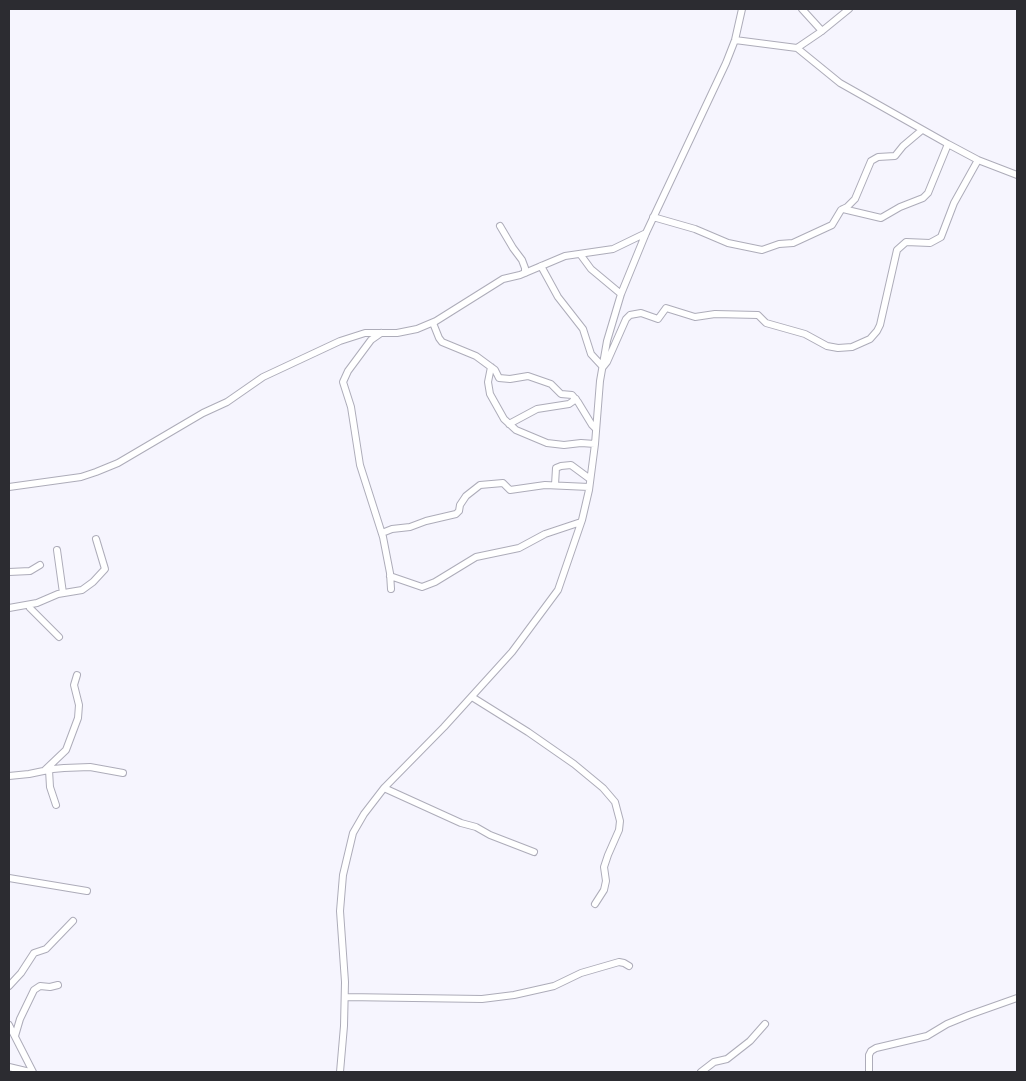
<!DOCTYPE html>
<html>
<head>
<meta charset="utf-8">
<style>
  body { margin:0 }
  #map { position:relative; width:1026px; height:1081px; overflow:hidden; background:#f6f5fe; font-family:"PT Sans Narrow",sans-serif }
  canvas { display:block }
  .frame { position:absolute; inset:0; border:10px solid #2c2c31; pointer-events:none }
</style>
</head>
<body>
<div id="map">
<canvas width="1026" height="1081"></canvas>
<div class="frame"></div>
</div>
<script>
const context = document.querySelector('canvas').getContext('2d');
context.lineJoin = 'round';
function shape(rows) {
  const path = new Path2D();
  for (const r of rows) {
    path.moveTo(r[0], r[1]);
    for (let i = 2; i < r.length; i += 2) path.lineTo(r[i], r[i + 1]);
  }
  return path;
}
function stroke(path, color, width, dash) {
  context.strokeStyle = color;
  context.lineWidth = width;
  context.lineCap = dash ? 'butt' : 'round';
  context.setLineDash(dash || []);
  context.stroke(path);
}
const minor = shape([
  [802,9,822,31],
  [735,40,797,48,840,83,948,144,978,160,1017,175],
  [797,48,822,31,849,9],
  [843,209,881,218,900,207,923,198,928,193,948,144],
  [653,217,695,229,728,243,762,250,779,244,793,243,832,225,841,210,847,207,855,199,871,161,878,157,895,156,903,146,922,130],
  [500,226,513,248,522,260,525,268,525,273],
  [580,254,591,269,621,294],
  [541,266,558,297,583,329,591,354,603,367,607,362,626,319,630,315,641,313,658,319,666,308,695,317,715,314,758,315,766,323,805,334,827,346,838,348,852,347,870,339,877,331,880,325,897,250,906,242,930,243,941,237,954,203,978,160],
  [433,323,439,338,442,342,476,356,495,370,499,378,510,379,528,376,551,384,561,394,572,395,578,402,592,425,596,429],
  [381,333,371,340,348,371,343,382,351,407,360,465,383,537,390,573,391,589],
  [491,367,488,382,490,394,504,419,516,430,547,443,564,445,581,443,595,444],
  [509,424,537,409,569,404,576,399],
  [555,485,556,468,561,466,571,465,590,479],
  [9,487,81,477,96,472,118,463,203,413,227,402,263,377,340,341,365,333,397,333,417,329,436,321,503,279,520,275,565,256,613,249,646,233],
  [382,533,392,529,410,527,426,521,456,514,459,511,460,505,466,496,480,485,503,483,510,490,545,485,589,487],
  [57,550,63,593],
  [9,572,30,571,40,565],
  [390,576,422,587,435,582,476,557,519,548,545,534,581,522],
  [9,608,37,603,58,594,82,590,93,582,105,569,96,539],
  [30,608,59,637],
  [472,697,528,732,574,764,603,788,615,802,620,821,619,830,608,855,604,867,606,881,604,890,595,904],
  [45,770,66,750,78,718,79,705,74,685,77,675],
  [49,770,50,787,56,805],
  [9,776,29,774,53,769,64,768,90,767,123,773],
  [384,788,461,823,476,827,490,835,534,852],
  [9,878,87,891],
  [9,986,21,973,34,953,46,949,73,921],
  [345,997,482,999,514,995,554,986,581,973,619,962,624,963,629,966],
  [9,1025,33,1072],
  [15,1036,20,1019,34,990,40,986,50,987,58,985],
  [9,1067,30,1072],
  [340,1072,344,1026,345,982,340,911,343,875,353,833,364,814,384,788,444,727,512,652,558,590,582,520,589,490,595,444,600,381,607,341,621,294,646,233,726,63,735,40,742,9],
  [701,1072,714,1062,727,1059,750,1041,765,1024],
  [869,1072,869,1055,871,1051,876,1048,927,1036,947,1024,969,1015,1017,998]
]);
stroke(minor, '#adacb9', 8);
stroke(minor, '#fff', 6);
</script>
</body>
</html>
